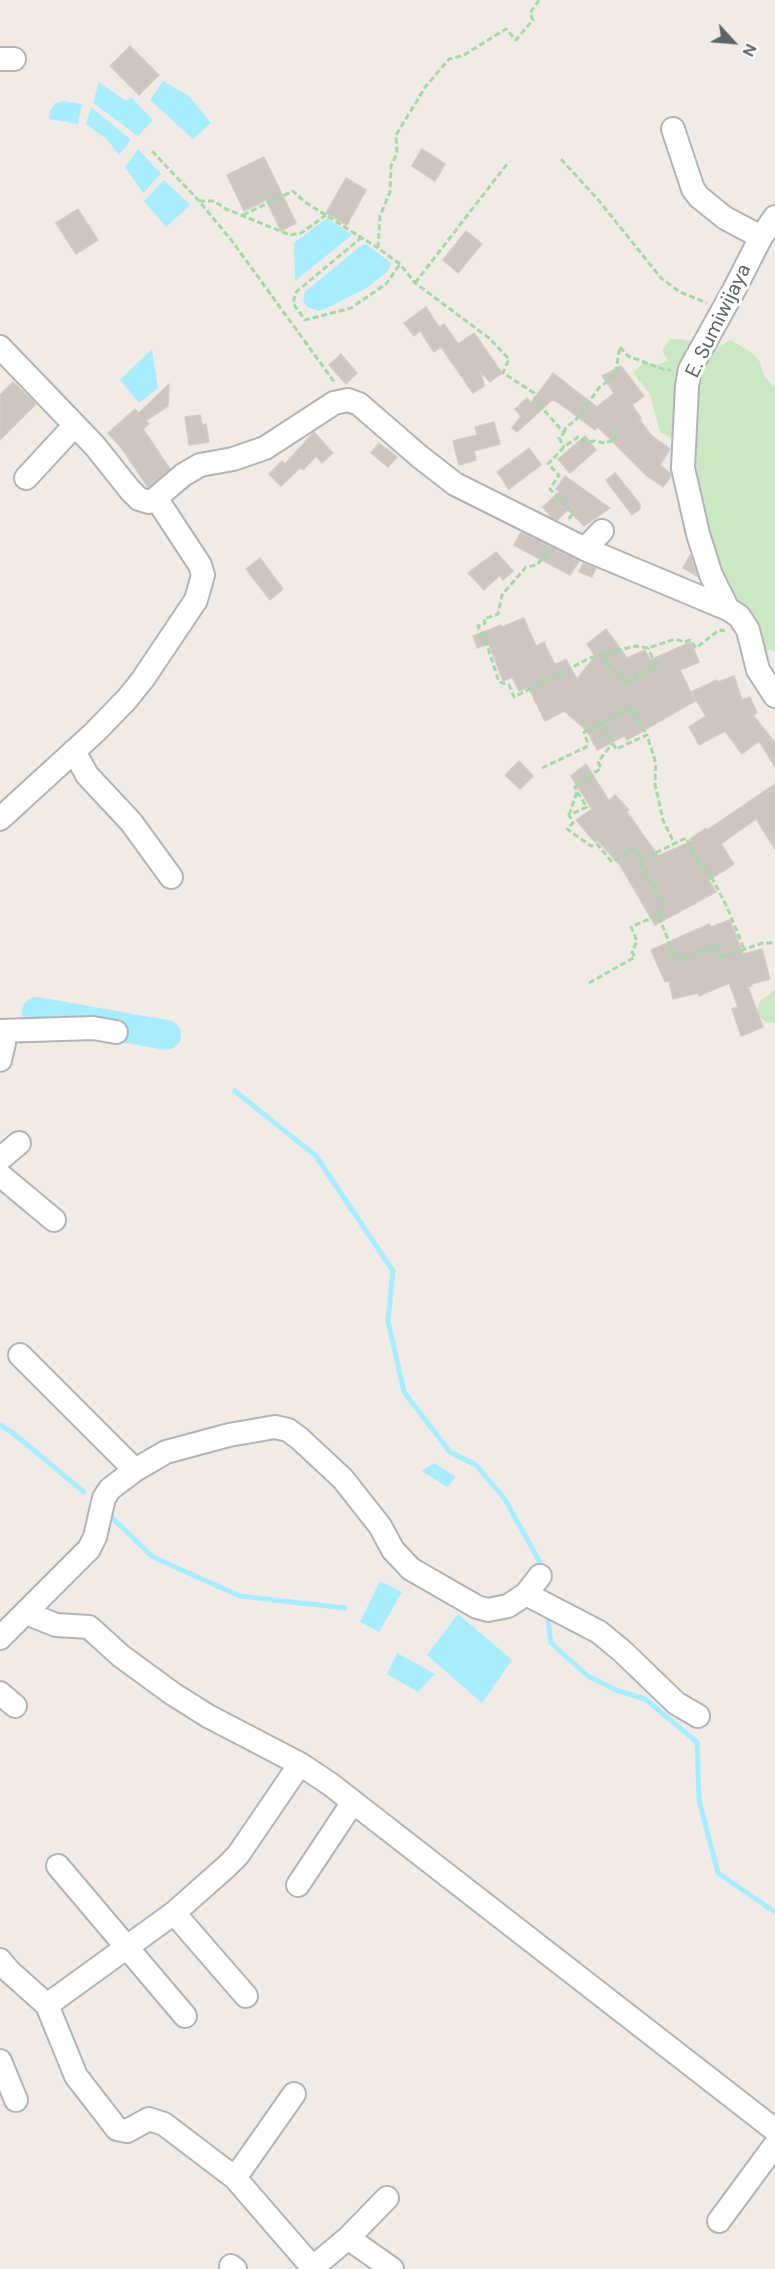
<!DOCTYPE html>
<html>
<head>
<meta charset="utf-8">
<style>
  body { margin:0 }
  #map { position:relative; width:775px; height:2269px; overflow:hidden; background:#f0ebe6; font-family:"DM Sans",sans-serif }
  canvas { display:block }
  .north { position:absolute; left:703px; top:12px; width:60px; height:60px; -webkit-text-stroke:4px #fff; paint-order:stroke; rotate:116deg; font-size:16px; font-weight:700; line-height:24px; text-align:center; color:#5e6366 }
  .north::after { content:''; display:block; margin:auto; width:21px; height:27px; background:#5e6366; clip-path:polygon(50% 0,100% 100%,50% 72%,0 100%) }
</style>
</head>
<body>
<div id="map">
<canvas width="775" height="2269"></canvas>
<div class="north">N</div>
</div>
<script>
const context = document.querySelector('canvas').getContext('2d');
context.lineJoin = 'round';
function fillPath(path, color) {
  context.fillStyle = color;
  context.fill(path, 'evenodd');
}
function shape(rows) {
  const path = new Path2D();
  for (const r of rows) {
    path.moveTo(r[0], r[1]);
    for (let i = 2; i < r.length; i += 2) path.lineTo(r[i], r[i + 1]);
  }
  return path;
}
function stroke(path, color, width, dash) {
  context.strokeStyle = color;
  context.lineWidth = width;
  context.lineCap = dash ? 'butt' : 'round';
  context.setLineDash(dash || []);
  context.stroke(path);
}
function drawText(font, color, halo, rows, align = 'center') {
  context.font = font + ' "DM Sans",sans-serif';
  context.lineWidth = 6;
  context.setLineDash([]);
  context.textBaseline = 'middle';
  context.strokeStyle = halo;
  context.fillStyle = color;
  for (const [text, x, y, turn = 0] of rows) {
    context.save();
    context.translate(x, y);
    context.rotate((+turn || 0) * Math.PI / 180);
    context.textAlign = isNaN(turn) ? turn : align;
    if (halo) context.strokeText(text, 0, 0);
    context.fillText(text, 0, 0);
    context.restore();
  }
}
const green = shape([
  [670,339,682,339,706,346,719,346,731,340,752,353,760,362,764,376,775,388,775,652,771,649,762,653,748,630,731,630,684,445,660,432,650,394,633,373,644,362,656,365,668,361,662,350],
  [775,990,775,1023,766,1022,756,1013,760,1001]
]);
const water = shape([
  [163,81,189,96,211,123,193,139,150,100],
  [99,82,126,101,131,97,153,120,138,136,93,103],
  [64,101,82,104,78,124,49,119,50,111,55,103],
  [91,107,131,140,119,155,108,140,86,124],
  [138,149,161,174,143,193,125,167],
  [164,180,190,205,166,227,144,201],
  [327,218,352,235,295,281,294,243],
  [366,244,390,262,391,265,388,271,365,289,327,308,319,311,307,307,303,301,305,292,362,245],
  [152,349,158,388,139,403,120,380],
  [434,1463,456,1477,447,1487,422,1471],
  [380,1581,402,1592,379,1632,360,1622],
  [458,1614,512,1660,482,1703,427,1655],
  [397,1653,435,1674,418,1692,387,1674]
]);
const stream = shape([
  [235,1091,316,1156,393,1271,388,1321,404,1392,450,1452,476,1465,504,1498,541,1564,542,1571],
  [0,1425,13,1433,84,1492],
  [107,1513,153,1557,240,1596,345,1608],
  [547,1613,551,1643,588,1676,616,1690,645,1699,697,1742,699,1800,718,1873,775,1912]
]);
const river = shape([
  [37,1012,166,1035]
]);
const building = shape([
  [130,46,159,75,139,95,110,66,130,46],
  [422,149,445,164,435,181,412,166,422,149],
  [264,157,296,223,281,231,266,200,244,211,227,175,264,157],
  [346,178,366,190,347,225,326,213,346,178],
  [78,209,98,240,76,254,56,223,78,209],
  [466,231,482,244,458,273,443,260,466,231],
  [426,307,439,327,444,324,458,344,474,333,502,373,490,382,481,372,484,386,473,393,441,347,434,352,420,331,414,336,404,323,426,307],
  [341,354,357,373,346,384,329,365,341,354],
  [621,366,644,396,632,405,641,418,639,419,651,435,670,449,660,465,670,473,671,476,663,487,647,476,598,427,595,430,556,401,552,400,517,432,512,428,521,416,515,409,527,398,531,403,553,373,597,407,614,393,602,376,621,366],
  [13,382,36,404,0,440,0,395,13,382],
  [169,384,168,406,146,421,149,424,143,429,170,469,148,487,120,446,108,433,135,409,139,413,169,384],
  [200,415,202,425,206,424,209,442,189,445,185,417,200,415],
  [494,422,500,444,474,451,476,460,459,465,453,441,477,435,475,427,494,422],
  [314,432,333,453,322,463,316,456,303,470,300,468,281,486,269,474,282,461,285,464,314,432],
  [585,436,596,450,570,473,558,459,585,436],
  [379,443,397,457,388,467,371,453,379,443],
  [529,448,541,465,509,489,497,472,529,448],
  [615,473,640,504,640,509,632,515,606,480,615,473],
  [565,476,610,508,584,526,568,510,557,520,552,518,543,507,560,491,556,489,565,476],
  [521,532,579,561,570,575,514,545,521,532],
  [496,552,513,571,503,580,500,575,484,590,468,573,496,552],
  [690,555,697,576,683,568,690,555],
  [260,558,283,589,270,600,246,569,260,558],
  [583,563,596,568,592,577,579,572,583,563],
  [524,618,536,646,544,642,554,663,557,664,566,659,577,679,595,656,587,644,606,629,627,658,645,650,650,660,691,642,699,662,680,670,695,701,627,740,624,736,597,750,587,731,564,711,545,721,528,687,519,691,512,677,503,681,489,644,477,648,473,636,501,625,502,627,524,618],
  [734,676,742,700,750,697,757,713,753,715,775,743,775,767,759,741,742,754,725,731,699,745,689,727,706,716,691,692,717,680,718,682,734,676],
  [519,761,533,776,520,789,505,775,519,761],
  [586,764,609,801,615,795,629,810,627,812,658,856,692,841,690,839,706,828,707,830,775,784,775,849,756,819,721,844,734,864,709,880,716,892,655,925,620,865,597,840,595,842,576,820,592,809,571,776,586,764],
  [730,920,743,954,762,949,770,979,751,984,752,986,748,987,763,1027,741,1036,732,1009,738,1007,729,983,699,996,698,993,673,999,669,981,665,982,651,950,709,924,711,927,730,920]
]);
const path = shape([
  [539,0,530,13,533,20,516,40,506,29,464,55,449,59,426,86,396,135,397,153,391,166,390,192,380,216,378,248,400,264,415,283,489,338,509,359,503,373,534,393,535,400,564,433,559,438,564,447],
  [152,151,199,201,232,241,335,383],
  [561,159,600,202,661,278,680,292,707,303],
  [199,201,214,201,226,209,290,235,301,233,326,215],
  [243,215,293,191,305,202,378,248],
  [362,237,296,292,293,303,305,320,351,308,386,284,400,264],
  [415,283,507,164],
  [620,347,628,356,665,370,671,370],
  [564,433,566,427,575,421,599,388,615,375,620,347],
  [569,519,573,513,550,489,559,475,548,464,564,447,578,437,587,442,595,441,604,443,615,440,617,428],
  [547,552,537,565,526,567,502,595,498,614,484,619,485,623,478,626,486,642,499,682,509,685,514,697,590,658,603,654,636,646,648,648,675,639,685,642,690,640,696,648,719,630,725,631],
  [603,654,612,672,619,670,627,684,636,680,635,676,656,666,648,648],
  [602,723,627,710,632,709,647,735],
  [542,768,586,747,588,744,584,732,602,723,616,749,647,735,656,764,655,784,663,820,675,845],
  [577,792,587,807,569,815,573,823,567,829,591,846,597,844,612,862,633,849,643,859],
  [569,815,577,792,575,787,601,768,598,762,612,744],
  [658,915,664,904,639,861,686,838,700,864,707,868,728,909,744,949],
  [589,983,635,957,632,952,637,941,631,927,658,915,677,961,717,945,721,958,762,943,775,943]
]);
const minor = shape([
  [0,59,14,59],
  [673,129,693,189,699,197,725,218,761,237],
  [0,347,95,446,130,490,139,499,149,502,156,498,183,475,200,465,233,459,265,448,334,403,348,400,359,404,419,456,455,484,585,549,728,609,739,616,748,630,758,670,775,696],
  [26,478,75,425],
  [585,549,602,531],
  [728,609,711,575,698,534,683,468,687,386,690,369,734,290,761,237,775,217],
  [74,751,87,775,131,822,171,877],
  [0,819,95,732,127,699,143,679,196,600,203,575,200,565,156,498],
  [0,1031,93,1028,116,1032],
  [0,1032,4,1043,0,1060],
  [0,1159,19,1143],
  [0,1175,54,1220],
  [20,1355,135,1470],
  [526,1594,599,1632,622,1651,676,1703,698,1716],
  [26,1613,56,1625,89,1627,121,1656,173,1694,208,1716,300,1764,330,1784,775,2130],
  [0,1638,89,1549,95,1537,104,1498,110,1489,135,1470,166,1452,229,1435,275,1427,288,1430,299,1438,343,1479,380,1526,393,1550,411,1569,477,1607,488,1610,508,1606,526,1594,540,1576],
  [0,1693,15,1706],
  [58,1866,185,2016],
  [298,1885,353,1802],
  [174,1913,246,1996],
  [0,1960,9,1971,47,2005,76,2076,117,2129,127,2131,149,2119,164,2124,235,2178,313,2268],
  [47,2005,174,1913,226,1867,238,1855,300,1764],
  [0,2061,16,2100],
  [235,2178,294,2094],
  [719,2221,775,2145],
  [348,2238,392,2269],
  [231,2266,235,2269],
  [311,2269,348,2238,387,2198]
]);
const streetNames = [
  ["E. Sumiwijaya",719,321,-64]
];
fillPath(green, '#cbe7c3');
fillPath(water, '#a8ecfe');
stroke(stream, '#a8ecfe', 5);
stroke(river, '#a8ecfe', 30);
fillPath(building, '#cbc6c2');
stroke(building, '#d4ccc4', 1.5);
stroke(minor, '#b1b5b8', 26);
stroke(path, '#a6d8a8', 3, [6, 3]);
stroke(minor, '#fff', 22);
drawText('20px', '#5e6366', '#fff', streetNames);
</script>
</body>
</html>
